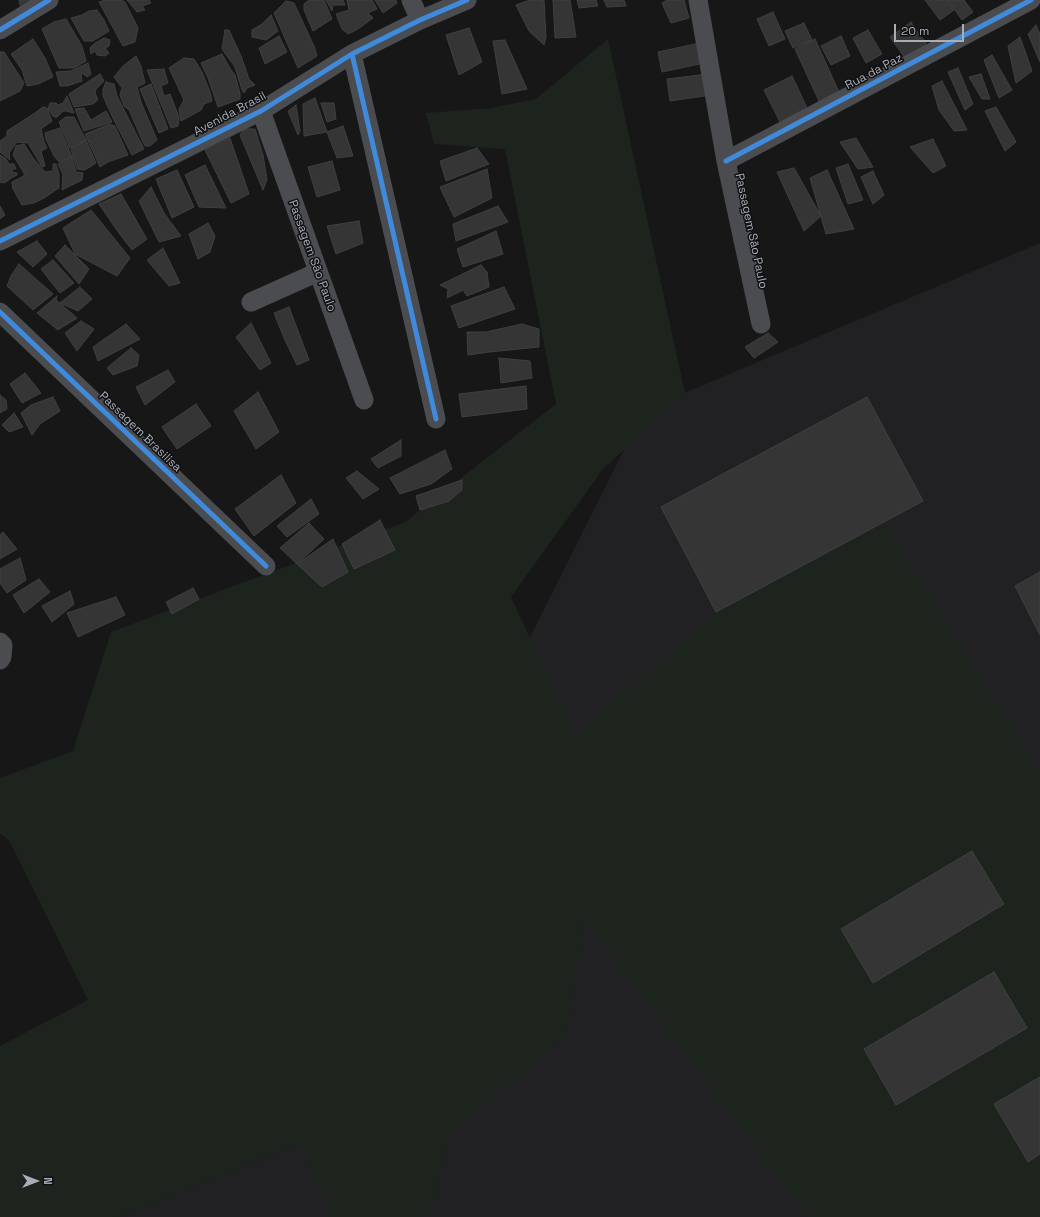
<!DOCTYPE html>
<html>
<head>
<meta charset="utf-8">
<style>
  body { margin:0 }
  #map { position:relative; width:1040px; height:1217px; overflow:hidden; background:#171717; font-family:"Space Grotesk",sans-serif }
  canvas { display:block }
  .north { position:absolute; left:16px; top:1161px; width:40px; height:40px; -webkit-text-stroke:3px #111113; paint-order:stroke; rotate:90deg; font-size:11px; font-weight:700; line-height:16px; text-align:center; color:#a8adb8 }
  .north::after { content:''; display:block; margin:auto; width:14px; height:18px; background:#a8adb8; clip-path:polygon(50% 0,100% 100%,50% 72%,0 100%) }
  .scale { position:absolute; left:894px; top:24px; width:70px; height:18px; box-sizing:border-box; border:2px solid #a8adb8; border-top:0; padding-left:5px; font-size:12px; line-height:14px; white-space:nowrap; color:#a8adb8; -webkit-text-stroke:3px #111113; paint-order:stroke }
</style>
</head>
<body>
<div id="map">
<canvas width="1040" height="1217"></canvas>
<div class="north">N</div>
<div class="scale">20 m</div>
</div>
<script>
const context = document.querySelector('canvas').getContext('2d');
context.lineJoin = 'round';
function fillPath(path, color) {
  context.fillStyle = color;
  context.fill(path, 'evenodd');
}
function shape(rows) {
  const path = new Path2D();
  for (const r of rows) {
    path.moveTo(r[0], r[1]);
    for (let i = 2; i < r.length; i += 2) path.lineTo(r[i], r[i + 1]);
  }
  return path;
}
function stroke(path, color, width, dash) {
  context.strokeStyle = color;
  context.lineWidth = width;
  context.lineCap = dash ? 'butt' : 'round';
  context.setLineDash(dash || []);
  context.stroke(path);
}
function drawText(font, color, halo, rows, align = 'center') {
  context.font = font + ' "Space Grotesk",sans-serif';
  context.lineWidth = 3;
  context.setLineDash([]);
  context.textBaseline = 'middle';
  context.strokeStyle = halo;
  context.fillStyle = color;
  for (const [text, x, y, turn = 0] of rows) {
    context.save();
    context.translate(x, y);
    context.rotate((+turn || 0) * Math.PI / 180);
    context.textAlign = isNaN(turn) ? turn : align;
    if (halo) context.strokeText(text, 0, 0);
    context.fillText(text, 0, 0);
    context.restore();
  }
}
const built = shape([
  [1040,243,1040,1217,100,1217,301,1093,644,410]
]);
const green = shape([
  [608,39,685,393,603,469,511,597,575,735,716,612,884,522,1040,773,1040,1217,808,1217,584,919,566,1036,450,1133,431,1209,419,1217,332,1217,301,1143,119,1217,0,1217,0,1046,88,1000,9,840,0,834,0,778,73,751,111,632,405,522,556,404,505,149,434,144,426,113,491,108,536,99]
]);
const building = shape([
  [19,0,33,0,21,9,19,0],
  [105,0,121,0,125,2,138,28,135,42,123,46,99,2,105,0],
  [127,0,149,0,151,3,142,6,145,10,137,12,127,0],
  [309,0,324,0,332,19,313,31,304,10,304,4,309,0],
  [326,0,343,0,345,5,333,5,332,11,326,0],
  [347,0,372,0,377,9,368,13,373,18,358,29,348,34,342,29,336,14,349,10,347,0],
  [375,0,396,0,397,3,383,13,375,0],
  [530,0,544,0,546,37,544,45,529,31,516,5,530,0],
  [553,0,570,0,576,37,555,38,553,0],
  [577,0,596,0,598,6,579,8,577,0],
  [604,0,624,0,626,6,607,7,604,0],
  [667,0,684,0,689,18,671,23,662,3,667,0],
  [925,0,947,0,954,10,940,20,925,0],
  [948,0,964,0,973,12,962,20,948,0],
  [286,1,294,3,314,46,317,56,298,68,274,13,286,1],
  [97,10,104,20,109,31,93,41,84,41,71,18,82,15,89,11,97,10],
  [773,12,785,39,769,46,757,19,773,12],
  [271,15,278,31,266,40,252,37,252,30,262,24,271,15],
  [66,19,82,46,86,61,74,68,59,68,42,29,54,22,66,19],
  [911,22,928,46,907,61,890,37,911,22],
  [804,23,812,40,793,48,785,31,804,23],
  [1036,25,1040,34,1040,62,1028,34,1036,25],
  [469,28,482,62,459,75,446,35,469,28],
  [225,30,229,30,241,56,249,79,255,85,247,88,244,93,242,90,235,67,222,49,225,30],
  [868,30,882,54,866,63,853,38,868,30],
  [279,36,287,52,265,64,259,48,279,36],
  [841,36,850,56,831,65,821,46,841,36],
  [1020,37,1032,71,1016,83,1008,46,1020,37],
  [104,38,110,40,109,46,105,48,109,53,105,56,97,55,95,51,91,54,90,48,94,44,104,38],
  [33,39,45,58,53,77,38,84,27,86,22,70,11,54,33,39],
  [815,39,839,92,819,101,795,49,815,39],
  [505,40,527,89,502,94,493,41,505,40],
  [700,43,704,63,662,72,658,52,700,43],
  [0,52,4,52,24,83,20,91,0,101,0,52],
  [222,54,231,70,235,75,240,93,240,99,218,107,208,78,201,63,222,54],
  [992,55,1012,90,999,98,984,60,992,55],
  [136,56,141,66,145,83,137,87,141,102,157,140,150,146,145,146,143,142,129,110,124,106,120,95,122,88,114,77,123,66,136,56],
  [184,58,194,59,202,72,210,92,212,101,204,104,201,110,192,115,181,121,179,109,184,100,169,68,184,58],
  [88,63,91,74,87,77,82,73,81,75,82,81,67,86,60,86,56,72,71,71,88,63],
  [958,68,973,104,965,110,948,72,958,68],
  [164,69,168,83,161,86,164,96,170,94,179,117,178,126,171,128,147,70,164,69],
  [100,74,104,81,96,89,95,93,98,100,93,104,74,107,69,94,100,74],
  [708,74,711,95,670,101,667,79,708,74],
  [981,74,990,99,982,99,969,77,981,74],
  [792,76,809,112,782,126,764,90,792,76],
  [942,81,967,130,954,131,939,110,932,86,942,81],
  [106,82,114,84,117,96,144,149,132,155,112,116,103,96,103,89,106,82],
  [151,84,168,129,159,133,140,89,151,84],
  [67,96,74,113,66,111,63,111,57,117,54,117,48,109,50,103,56,103,58,105,63,103,67,96],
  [315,98,327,132,304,136,303,104,315,98],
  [321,103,334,103,336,119,327,122,321,103],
  [296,105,300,131,298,135,288,111,296,105],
  [43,107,47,108,52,121,41,129,44,142,47,148,41,151,45,166,42,167,28,143,17,142,9,153,10,160,0,152,0,141,7,136,7,131,35,113,43,107],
  [996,107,1016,142,1005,151,985,111,996,107],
  [84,108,91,120,106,111,112,122,84,131,75,109,84,108],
  [66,117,74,117,86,140,70,148,59,122,66,117],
  [110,124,115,126,128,155,108,162,100,167,85,134,110,124],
  [343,126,353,156,337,158,327,132,343,126],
  [60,128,72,157,59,162,54,156,46,139,45,133,60,128],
  [244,129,255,129,263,155,267,180,263,190,240,135,244,129],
  [230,138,249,194,231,203,205,150,230,138],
  [856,138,873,167,858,169,840,142,856,138],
  [933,139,946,166,933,173,910,147,933,139],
  [86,140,96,163,90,167,84,170,77,169,71,149,86,140],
  [24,144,33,158,45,172,53,171,53,164,56,164,59,174,59,188,44,198,34,203,22,205,13,189,12,182,24,176,24,173,13,155,16,146,24,144],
  [477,148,489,164,446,181,440,161,477,148],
  [0,155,5,158,9,164,14,164,16,169,12,169,12,172,17,173,17,175,11,178,6,182,1,183,0,181,0,155],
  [72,157,76,172,83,173,82,180,62,190,63,174,58,164,72,157],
  [332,161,340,190,317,197,308,167,332,161],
  [848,164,863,200,848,204,836,168,848,164],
  [205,165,226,208,199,207,185,175,205,165],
  [794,168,821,216,804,231,777,172,794,168],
  [487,169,492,198,454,217,440,187,487,169],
  [177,170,194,207,172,218,156,179,177,170],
  [827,170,854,229,826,234,810,178,827,170],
  [873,171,884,195,873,204,861,177,873,171],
  [151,187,164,213,181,236,159,242,139,201,151,187],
  [121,194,147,239,132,250,116,229,99,204,121,194],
  [0,206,5,215,0,219,0,206],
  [498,206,508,222,456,241,453,224,498,206],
  [91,210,130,258,117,276,75,254,63,228,91,210],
  [359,221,363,243,336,254,327,226,359,221],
  [208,223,215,236,210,252,198,259,189,234,208,223],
  [496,231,503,254,463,267,457,249,496,231],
  [37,241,47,254,33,267,17,252,37,241],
  [65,245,89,269,79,284,55,256,65,245],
  [163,248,180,283,169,286,147,260,163,248],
  [53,260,74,283,60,293,41,269,53,260],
  [19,264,53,294,33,310,7,286,11,276,19,264],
  [481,265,487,272,489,287,467,296,463,290,447,298,448,289,440,285,481,265],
  [80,287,92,299,78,311,60,303,80,287],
  [504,287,515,309,459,328,451,306,504,287],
  [57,296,56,300,77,318,58,330,37,313,57,296],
  [289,307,309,360,297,365,284,338,274,313,289,307],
  [81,321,94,329,77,351,65,333,81,321],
  [251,323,271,363,260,370,236,337,251,323],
  [126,324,140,339,98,361,93,347,126,324],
  [522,324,539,329,539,347,489,352,468,355,467,332,486,332,522,324],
  [768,333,778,342,754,358,745,347,768,333],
  [131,348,139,355,137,366,113,375,107,368,131,348],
  [499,358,530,361,532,378,501,383,499,358],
  [168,370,175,382,145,405,136,387,168,370],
  [25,373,41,393,22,403,10,384,25,373],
  [526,386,527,409,462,417,459,394,526,386],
  [258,392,279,432,256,449,234,411,258,392],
  [0,395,6,400,7,409,0,413,0,395],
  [53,397,60,411,40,424,32,435,21,413,31,405,53,397],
  [867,397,923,501,716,612,661,507,867,397],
  [196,404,211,426,177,449,162,427,196,404],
  [14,413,23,427,9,432,2,425,14,413],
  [401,440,401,456,378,468,371,459,401,440],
  [445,450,452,469,431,484,400,494,390,478,445,450],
  [357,471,379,489,363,499,346,478,357,471],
  [281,475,296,503,254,536,235,509,281,475],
  [462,480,462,490,449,501,420,510,416,496,462,480],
  [311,499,319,514,287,537,277,526,311,499],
  [380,520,395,550,354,569,342,544,380,520],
  [309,523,324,539,297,564,280,548,309,523],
  [3,532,17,549,0,559,0,535,3,532],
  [333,539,348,572,322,587,297,564,333,539],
  [20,558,26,580,7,593,0,583,0,569,20,558],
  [1040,572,1040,635,1015,586,1040,572],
  [39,579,50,592,24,613,13,595,39,579],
  [193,588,199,599,172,614,166,602,193,588],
  [70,591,74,604,52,622,42,606,70,591],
  [116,597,125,615,78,637,67,613,116,597],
  [972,851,1004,904,873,983,841,929,972,851],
  [994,972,1027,1028,896,1105,864,1049,994,972],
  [1040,1077,1040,1154,1028,1162,994,1104,1040,1077]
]);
const minor = shape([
  [411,0,420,20],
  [698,0,726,161,761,324],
  [0,30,49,0],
  [352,54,436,419],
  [261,111,364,400],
  [726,161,1031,0],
  [0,241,261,111,352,54,420,20,467,0],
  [251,302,318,272],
  [0,312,266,566],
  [0,642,3,645,2,657,0,660]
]);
const cycleway = shape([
  [0,30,49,0],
  [352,54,436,419],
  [726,161,1031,0],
  [0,241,261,111,352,54,420,20,467,0],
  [0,312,266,566]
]);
const streetNames = [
  ["Rua da Paz",874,72,-28],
  ["Avenida Brasil",230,114,-28],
  ["Passagem São Paulo",751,231,78],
  ["Passagem São Paulo",312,256,70],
  ["Passagem Brasilisa",140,432,44]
];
fillPath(built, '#212123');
fillPath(green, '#1d241e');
fillPath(building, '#353536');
stroke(building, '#3f4043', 1);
stroke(minor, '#4b4c50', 19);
stroke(cycleway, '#408adc', 5);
drawText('12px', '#a8adb8', '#111113', streetNames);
</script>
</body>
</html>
